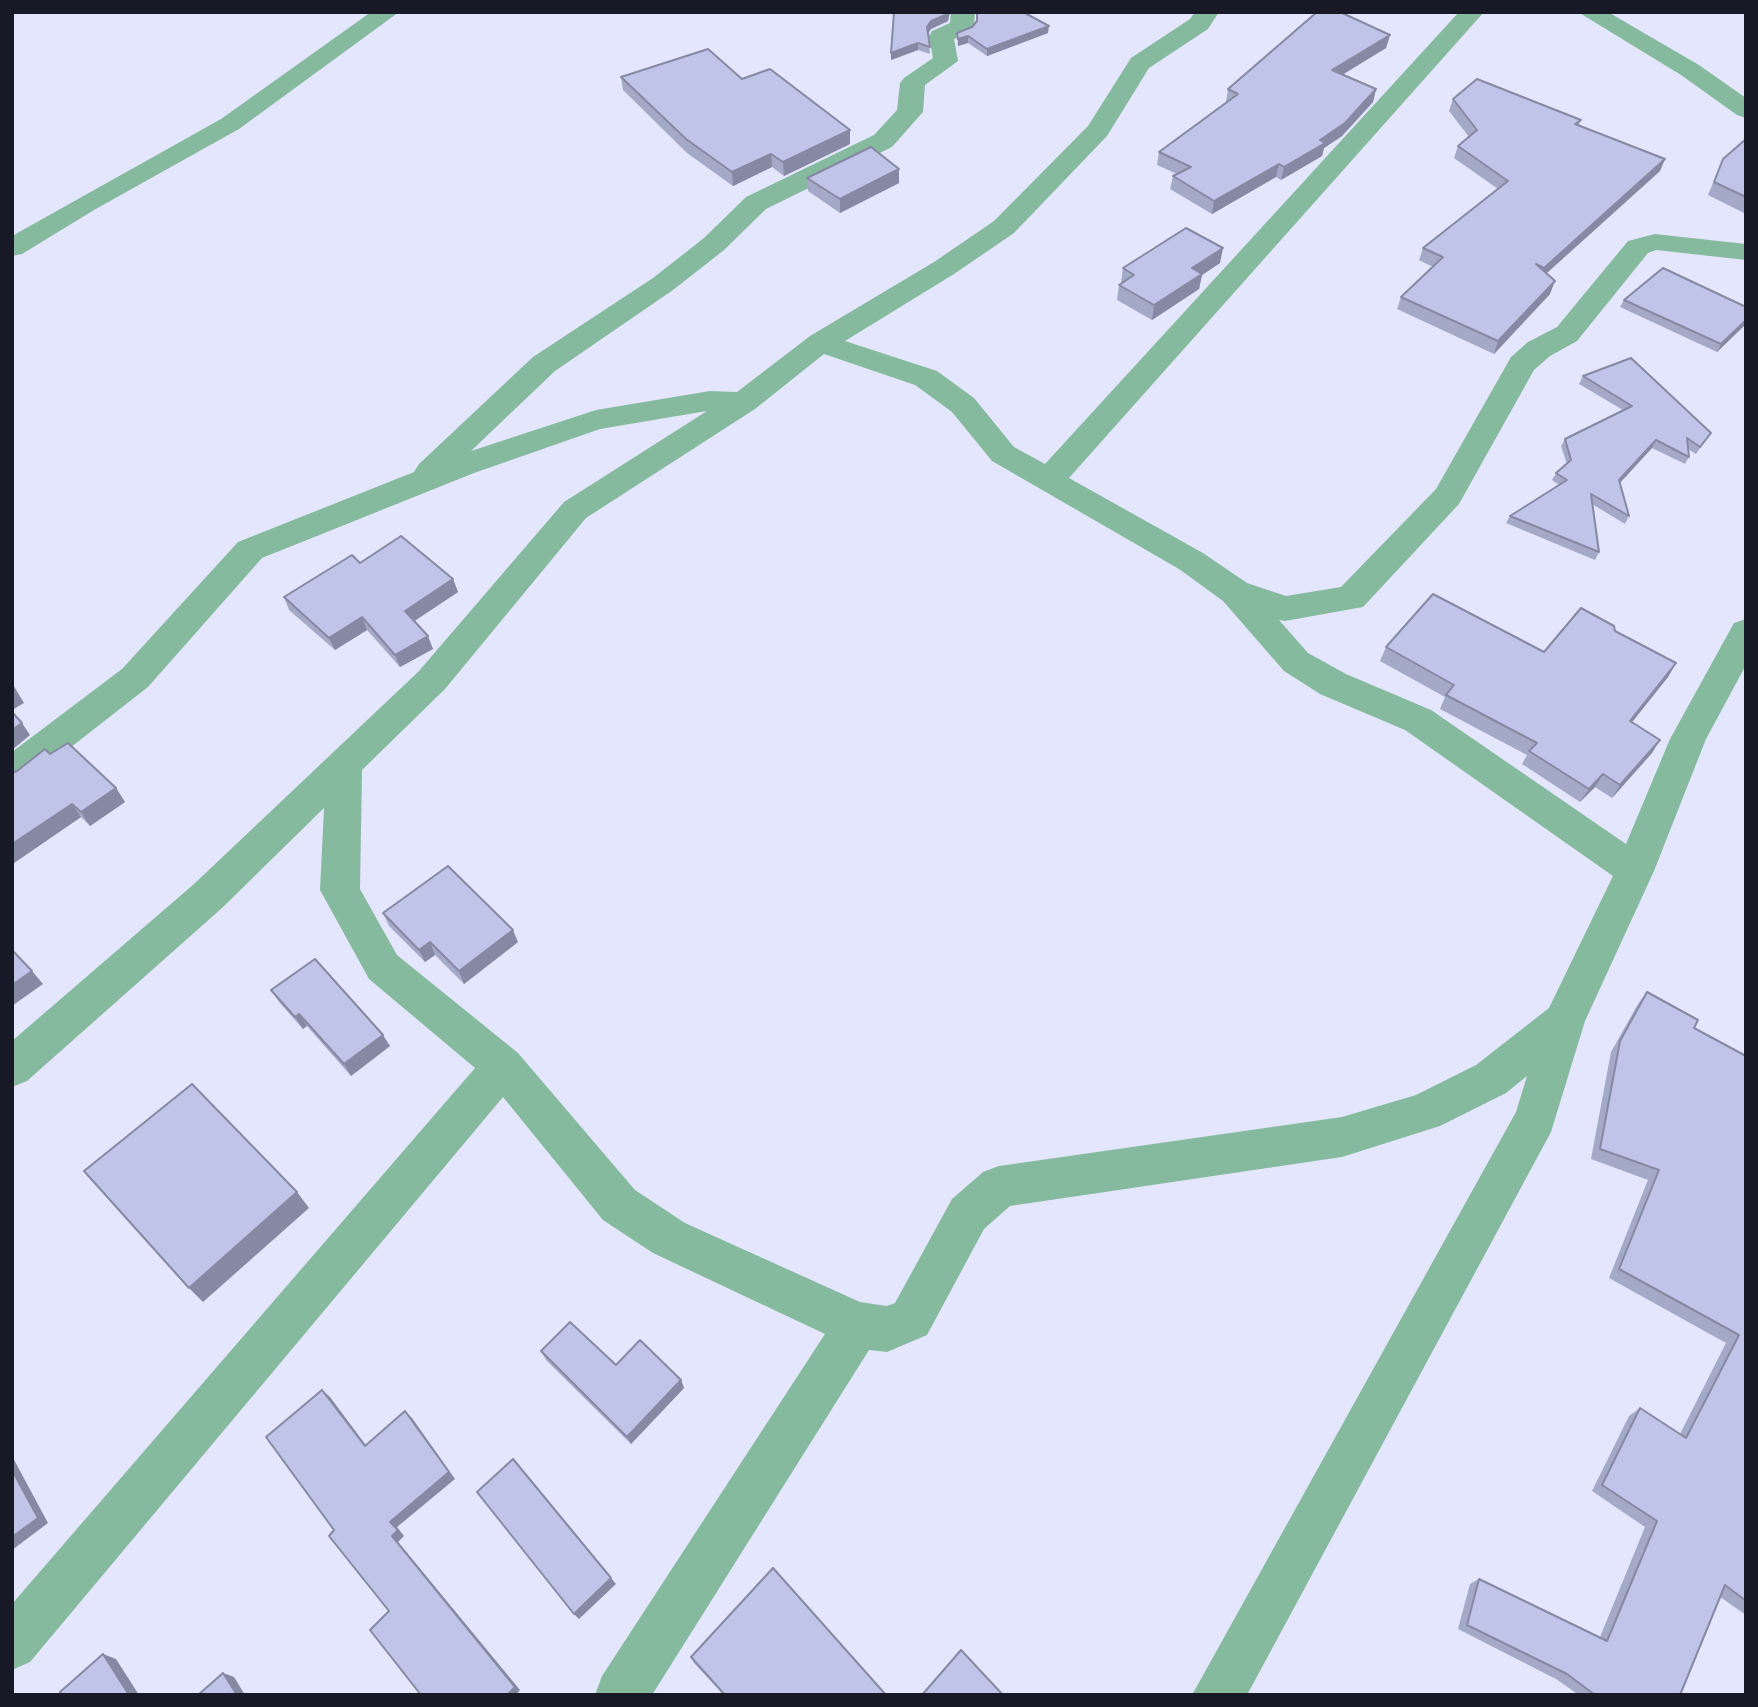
<!DOCTYPE html>
<html>
<head>
<meta charset="utf-8">
<style>
  body { margin:0 }
  #map { position:relative; width:1758px; height:1707px; overflow:hidden; background:#e4e6fd; font-family:Cabin,sans-serif }
  canvas { display:block }
  .frame { position:absolute; inset:0; border:14px solid #181926; pointer-events:none }
</style>
</head>
<body>
<div id="map">
<canvas width="1758" height="1707"></canvas>
<div class="frame"></div>
</div>
<script>
const context = document.querySelector('canvas').getContext('2d');
context.lineJoin = 'round';
function shape(rows) {
  const path = new Path2D();
  for (const r of rows) {
    path.moveTo(r[0], r[1]);
    for (let i = 2; i < r.length; i += 2) path.lineTo(r[i], r[i + 1]);
  }
  return path;
}
function fillPath(path, color) {
  context.fillStyle = color;
  context.fill(path, 'evenodd');
}
function stroke(path, color, width, dash) {
  context.strokeStyle = color;
  context.lineWidth = width;
  context.lineCap = dash ? 'butt' : 'round';
  context.setLineDash(dash || []);
  context.stroke(path);
}
const minor = shape([
  [371,12,399,12,239,129,94,210,22,254,12,256,12,236,221,119,371,12],
  [951,12,975,12,974,27,971,32,954,39,958,61,925,85,923,112,892,147,766,209,724,250,673,290,555,371,471,451,596,410,710,391,737,392,810,336,934,262,994,221,1088,126,1131,58,1190,19,1195,12,1219,12,1208,29,1149,68,1107,136,1014,233,954,274,845,341,937,371,974,398,1014,447,1045,464,1459,12,1484,12,1069,478,1203,553,1247,583,1286,596,1341,587,1436,489,1511,357,1528,342,1557,327,1628,241,1655,234,1746,244,1746,260,1656,250,1648,253,1577,341,1550,356,1534,370,1459,504,1363,607,1285,621,1279,620,1308,653,1346,674,1431,710,1626,844,1670,739,1734,623,1746,619,1746,665,1706,739,1654,871,1585,1021,1551,1132,1247,1695,1192,1695,1516,1112,1527,1076,1506,1093,1440,1126,1342,1157,1010,1206,984,1229,927,1335,887,1352,869,1350,652,1695,595,1695,602,1676,825,1334,653,1253,603,1220,503,1097,30,1662,12,1670,12,1604,475,1068,369,979,320,890,324,808,222,908,27,1081,12,1087,12,1041,194,884,419,671,564,502,707,411,600,429,474,473,262,558,148,687,25,783,12,788,12,752,122,669,238,542,414,472,419,464,533,357,653,278,704,238,746,197,874,135,897,110,900,83,904,78,933,58,929,36,932,31,950,23,951,12],
  [824,354,915,385,952,412,992,461,1179,569,1223,601,1284,671,1320,694,1405,730,1613,876,1549,1008,1476,1065,1416,1095,1342,1117,999,1166,983,1172,952,1199,895,1303,887,1306,860,1302,685,1223,635,1190,518,1053,397,955,360,889,362,770,445,689,586,518,755,409,824,354],
  [1578,12,1608,12,1699,65,1746,98,1746,118,1737,115,1681,75,1578,12]
]);
const wall = shape([
  [894,12,950,12,948,21,931,29,928,33,930,54,918,50,891,60],
  [977,21,1048,33,987,56,968,43,958,46,957,33,972,27],
  [1390,35,1386,48,1343,74,1376,89,1373,102,1342,136,1324,148,1322,156,1281,180,1276,177,1212,214,1170,189,1173,176,1177,174,1157,165,1159,152,1226,102,1228,89],
  [621,77,742,79,850,130,850,144,784,176,772,167,733,186,687,153,623,90],
  [1453,99,1581,120,1579,125,1665,159,1660,171,1547,273,1550,294,1494,354,1397,309,1401,297,1433,267,1419,260,1423,248,1498,189,1454,158,1458,146,1469,137,1449,111],
  [1746,139,1746,214,1708,195,1723,159],
  [807,178,899,183,840,213,808,191],
  [1220,263,1202,275,1199,289,1152,320,1117,300,1119,285,1121,283,1123,268],
  [1624,300,1746,307,1746,324,1717,352,1620,307],
  [1583,376,1711,433,1696,454,1688,449,1689,457,1685,464,1652,448,1620,483,1629,516,1625,524,1592,504,1599,552,1595,560,1506,523,1510,516,1559,485,1552,480,1556,473,1567,464,1561,446,1565,439,1623,410,1579,384],
  [360,563,453,579,458,592,414,621,433,649,400,667,367,630,335,650,289,610,284,597],
  [1615,631,1676,663,1668,677,1631,722,1652,753,1612,798,1595,787,1580,802,1522,764,1527,755,1440,709,1445,697,1380,661,1386,647,1544,652],
  [50,754,116,788,125,802,90,826,81,817,14,863,12,861,12,773],
  [383,913,518,942,464,984,435,955,425,962,389,926],
  [271,990,390,1046,351,1076,307,1026,303,1029,279,1002],
  [1647,992,1694,1028,1746,1056,1746,1615,1720,1597,1680,1695,1579,1695,1556,1679,1458,1629,1470,1584,1479,1579,1600,1637,1645,1527,1592,1491,1629,1416,1640,1408,1680,1434,1726,1343,1609,1278,1648,1180,1591,1159,1611,1052,1638,1004],
  [541,1351,616,1365,681,1380,684,1388,631,1444,546,1360],
  [691,1657,886,1695,724,1695,694,1663]
]);
const shadedWall = shape([
  [948,12,950,12,948,21,931,29,927,35,927,27,931,21],
  [1049,26,1048,33,987,56,987,49],
  [1390,35,1386,48,1329,83,1332,70],
  [968,36,968,43,958,46,958,39],
  [918,43,918,50,891,60,891,53],
  [1376,89,1373,102,1342,136,1324,148,1322,156,1281,180,1284,167,1320,140],
  [850,130,850,144,784,176,783,162],
  [771,154,772,167,733,186,732,172],
  [1665,159,1660,171,1539,280,1544,268],
  [1279,164,1276,177,1212,214,1214,201],
  [899,169,899,183,840,213,840,199],
  [1223,248,1220,263,1202,275,1199,289,1152,320,1154,305,1192,268],
  [1555,281,1550,294,1494,354,1498,341],
  [1746,320,1746,324,1717,352,1721,344],
  [1656,440,1652,448,1615,488,1619,480],
  [453,579,458,592,410,624,405,611],
  [362,617,367,630,335,650,329,638],
  [428,636,433,649,400,667,395,655],
  [1676,663,1668,677,1622,735,1630,721],
  [12,683,24,703,12,710],
  [22,723,30,735,12,750,12,730],
  [1660,740,1652,753,1612,798,1620,785],
  [1603,774,1595,787,1580,802,1589,789],
  [116,788,125,802,90,826,81,812],
  [72,804,81,817,14,863,12,861,12,844],
  [513,930,518,942,464,984,459,971],
  [430,942,435,955,425,962,419,950],
  [32,971,43,984,12,1006,12,985],
  [299,1014,307,1026,303,1029,295,1017],
  [383,1035,390,1046,351,1076,344,1064],
  [297,1192,309,1208,203,1302,189,1288],
  [681,1380,684,1388,631,1444,627,1437],
  [322,1390,330,1397,371,1452,365,1446],
  [405,1411,412,1418,455,1479,397,1527,404,1536,398,1542,520,1690,516,1695,507,1695,392,1536,390,1522],
  [12,1456,48,1523,12,1550],
  [611,1578,616,1584,579,1619,574,1614],
  [103,1654,116,1659,139,1695,129,1695],
  [223,1673,234,1677,245,1695,237,1695]
]);
const building = shape([
  [894,12,948,12,948,14,931,21,927,27,930,47,918,43,891,53,894,12],
  [977,12,1023,12,1049,26,987,49,968,36,958,39,957,33,972,27,977,21,977,12],
  [1317,12,1340,12,1390,35,1332,70,1376,89,1345,123,1320,140,1325,143,1284,167,1279,164,1214,201,1173,176,1191,167,1159,152,1238,94,1228,89,1317,12],
  [708,49,742,79,770,69,850,130,783,162,771,154,732,172,686,139,621,77,708,49],
  [1477,79,1581,120,1575,124,1665,159,1544,268,1536,264,1555,281,1498,341,1401,297,1443,257,1423,248,1508,181,1458,146,1477,130,1453,99,1477,79],
  [1746,139,1746,197,1714,182,1723,159,1746,139],
  [871,147,899,169,840,199,807,178,871,147],
  [1186,228,1223,248,1192,268,1202,274,1154,305,1119,285,1134,275,1123,268,1186,228],
  [1663,268,1746,307,1746,320,1721,344,1624,300,1663,268],
  [1631,358,1711,433,1700,447,1687,438,1689,457,1656,440,1619,480,1629,516,1591,494,1599,552,1510,516,1567,480,1556,473,1571,460,1565,439,1632,406,1583,376,1631,358],
  [401,536,453,579,405,611,428,636,395,655,362,617,329,638,284,597,352,555,360,563,401,536],
  [1433,594,1544,652,1581,608,1614,626,1615,631,1676,663,1630,721,1660,740,1620,785,1603,774,1589,789,1529,751,1537,743,1446,695,1454,685,1386,647,1433,594],
  [12,712,22,723,12,730,12,712],
  [68,743,116,788,81,812,72,804,12,844,12,773,17,771,45,749,50,754,68,743],
  [448,866,513,930,459,971,430,942,419,950,383,913,448,866],
  [12,950,32,971,12,985,12,950],
  [315,959,383,1035,344,1064,299,1014,295,1017,271,990,315,959],
  [1647,992,1698,1020,1694,1028,1746,1056,1746,1601,1725,1585,1680,1695,1595,1695,1567,1674,1467,1625,1479,1579,1607,1641,1657,1521,1602,1485,1640,1408,1686,1438,1739,1335,1619,1269,1659,1170,1600,1149,1620,1041,1647,992],
  [192,1084,297,1192,189,1288,84,1171,192,1084],
  [570,1322,616,1365,640,1340,681,1380,627,1437,541,1351,570,1322],
  [322,1390,365,1446,405,1411,449,1472,390,1522,398,1530,392,1536,515,1687,507,1695,421,1695,370,1630,389,1611,329,1536,334,1530,266,1437,322,1390],
  [513,1459,611,1578,574,1614,477,1492,513,1459],
  [12,1470,38,1518,12,1537,12,1470],
  [773,1568,886,1695,725,1695,691,1657,773,1568],
  [961,1650,1003,1695,922,1695,961,1650],
  [103,1654,129,1695,62,1695,60,1692,103,1654],
  [223,1673,237,1695,198,1695,223,1673]
]);
fillPath(minor, '#86ba9e');
fillPath(wall, '#a5a9c8');
fillPath(shadedWall, '#8689a3');
fillPath(building, '#c0c4e9');
stroke(building, '#8689a3', 2);
</script>
</body>
</html>
